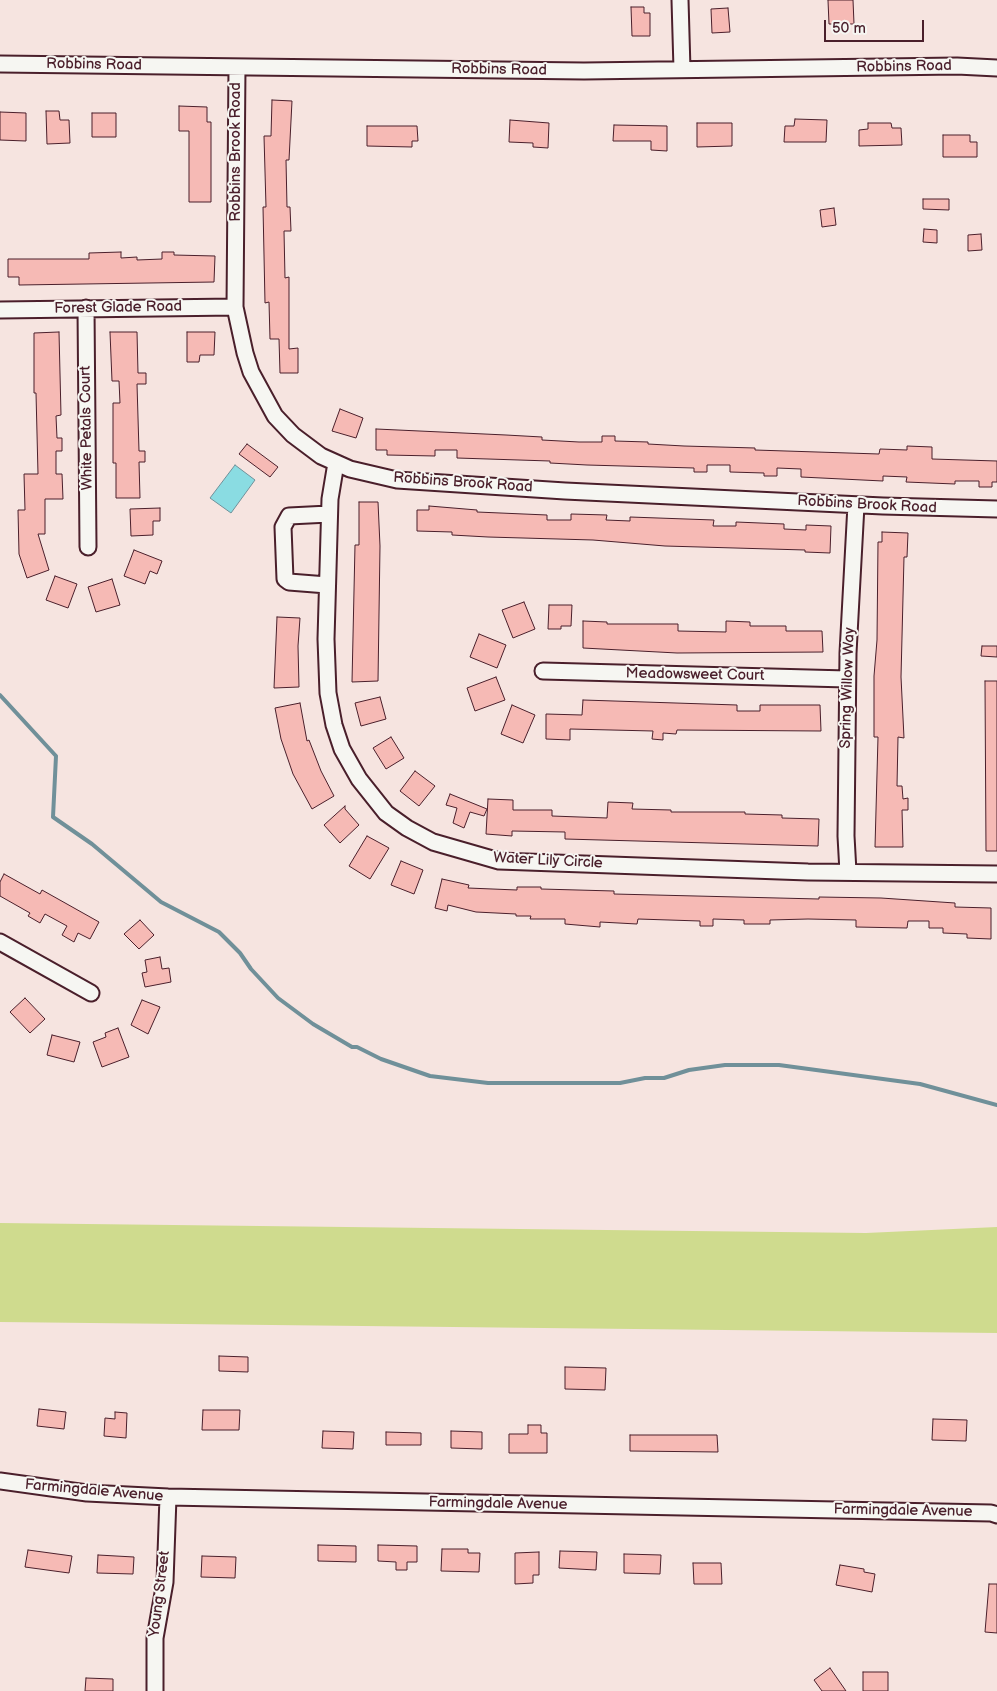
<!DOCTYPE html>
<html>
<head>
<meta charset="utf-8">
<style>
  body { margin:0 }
  #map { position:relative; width:997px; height:1691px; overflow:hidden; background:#f6e4e0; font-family:"Balsamiq Sans",sans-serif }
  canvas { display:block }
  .scale { position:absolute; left:824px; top:20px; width:100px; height:22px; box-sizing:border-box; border:2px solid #4a1f2b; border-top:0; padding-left:6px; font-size:15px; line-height:18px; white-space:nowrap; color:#4a1f2b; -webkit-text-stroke:4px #f6f6f2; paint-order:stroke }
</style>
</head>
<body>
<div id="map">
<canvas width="997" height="1691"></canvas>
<div class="scale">50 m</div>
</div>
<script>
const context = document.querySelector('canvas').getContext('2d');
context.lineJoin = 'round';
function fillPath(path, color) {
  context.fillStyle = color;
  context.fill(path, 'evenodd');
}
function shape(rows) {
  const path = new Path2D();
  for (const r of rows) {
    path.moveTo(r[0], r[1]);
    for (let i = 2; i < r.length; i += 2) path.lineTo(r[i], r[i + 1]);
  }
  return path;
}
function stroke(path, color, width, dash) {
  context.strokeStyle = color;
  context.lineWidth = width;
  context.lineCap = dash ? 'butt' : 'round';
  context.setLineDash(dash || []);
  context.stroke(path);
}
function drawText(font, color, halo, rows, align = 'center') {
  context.font = font + ' "Balsamiq Sans",sans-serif';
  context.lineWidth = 4;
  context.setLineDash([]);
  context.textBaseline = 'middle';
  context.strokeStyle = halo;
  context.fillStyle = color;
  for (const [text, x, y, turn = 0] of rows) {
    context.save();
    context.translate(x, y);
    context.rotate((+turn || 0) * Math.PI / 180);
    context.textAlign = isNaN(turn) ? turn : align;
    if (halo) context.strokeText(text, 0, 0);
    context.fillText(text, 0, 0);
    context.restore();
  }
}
const green = shape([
  [0,1223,866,1233,997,1227,997,1333,0,1322]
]);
const water = shape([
  [235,465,255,480,231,513,210,498,235,465]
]);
const stream = shape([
  [0,695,56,756,53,817,92,844,161,902,219,932,240,953,251,969,278,998,313,1024,352,1047,357,1047,381,1059,430,1076,488,1083,620,1083,645,1078,664,1078,689,1070,725,1065,779,1065,920,1084,997,1105]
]);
const building = shape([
  [828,0,853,0,854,24,829,24,828,0],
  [631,7,644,7,644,13,650,13,650,36,632,36,631,7],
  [728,8,730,32,712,33,711,9,728,8],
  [272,100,292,101,289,160,286,160,287,207,290,207,291,231,284,231,285,278,289,277,289,349,298,348,298,373,280,373,279,339,270,339,269,302,265,303,263,207,266,207,264,136,271,136,272,100],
  [179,106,207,107,207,122,211,122,211,202,189,202,189,131,179,131,179,106],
  [46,111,59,111,60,120,69,120,70,143,47,144,46,111],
  [0,112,26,113,26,141,0,140,0,112],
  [92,113,116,113,116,137,92,137,92,113],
  [795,119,827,120,826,142,784,142,785,126,794,126,795,119],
  [510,120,549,123,548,148,533,147,533,143,509,142,510,120],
  [697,123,732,123,732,146,697,147,697,123],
  [868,123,891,123,892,128,901,128,902,145,859,146,859,130,868,129,868,123],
  [614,125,667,126,667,151,651,150,651,141,613,141,614,125],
  [367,126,417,126,418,141,412,141,412,147,367,146,367,126],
  [943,135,970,135,970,142,977,142,977,157,943,157,943,135],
  [923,199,949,199,949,210,923,209,923,199],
  [834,208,836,225,822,227,820,210,834,208],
  [924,229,937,230,937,243,923,242,924,229],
  [981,234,982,250,968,251,968,235,981,234],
  [121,252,121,258,137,257,137,260,162,259,162,252,174,252,174,255,215,256,214,282,19,285,19,277,8,277,8,259,89,259,89,253,121,252],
  [59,332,61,415,56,416,57,438,62,438,62,451,56,451,56,474,62,474,63,499,45,499,45,534,38,534,49,570,27,578,19,554,18,510,25,510,24,474,38,474,36,393,34,393,34,333,59,332],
  [110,332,137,332,138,373,146,373,146,384,137,384,139,451,145,451,145,462,139,462,140,498,116,498,116,463,113,463,113,403,120,403,119,381,112,381,110,332],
  [187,332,215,332,214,355,200,355,199,362,187,362,187,332],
  [340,409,363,418,356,438,332,431,340,409],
  [376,429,506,435,542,437,542,440,579,442,602,442,602,436,615,436,615,441,648,442,648,444,684,446,755,448,755,450,879,454,880,449,907,450,907,446,932,447,932,459,997,461,997,482,992,482,992,487,979,487,979,481,955,481,955,484,906,482,907,477,883,476,883,481,801,477,801,469,777,468,777,476,764,476,764,473,730,472,730,465,707,465,707,472,694,472,694,468,587,465,550,463,550,461,457,458,457,450,435,450,435,456,387,455,387,450,376,450,376,429],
  [247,444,278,467,270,477,239,454,247,444],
  [359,502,378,502,380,546,378,681,352,682,355,545,359,545,359,502],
  [429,506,477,510,477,512,547,515,547,520,571,520,571,514,607,515,606,520,630,521,630,517,714,520,713,526,736,526,736,522,784,524,784,529,806,530,806,525,831,526,830,553,805,552,805,550,665,546,593,540,488,537,452,535,452,532,417,531,417,510,429,510,429,506],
  [160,508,160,521,153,521,153,535,131,536,130,509,160,508],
  [882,532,908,533,907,557,904,557,901,677,904,738,898,737,897,786,902,786,903,799,908,798,908,810,902,810,903,847,875,847,878,737,874,737,874,676,877,640,878,542,882,542,882,532],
  [134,550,162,561,157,574,150,571,145,584,124,576,134,550],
  [55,576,77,584,68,608,46,600,55,576],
  [112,579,120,605,96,612,88,587,112,579],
  [524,602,535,629,513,638,502,610,524,602],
  [549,605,572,605,571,626,561,626,561,629,548,629,549,605],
  [277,617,300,618,298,646,299,687,274,688,277,617],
  [583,621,607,622,607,624,678,624,678,631,726,632,726,621,750,622,750,626,786,626,786,631,822,631,823,652,677,653,583,648,583,621],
  [479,634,506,645,497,668,470,657,479,634],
  [982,646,997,646,997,657,981,656,982,646],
  [496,677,505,700,475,711,467,688,496,677],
  [985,681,997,681,997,851,986,851,985,681],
  [380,697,386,719,361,726,355,703,380,697],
  [583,700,737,705,737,711,760,711,760,705,820,705,821,731,677,730,676,734,663,733,663,740,652,739,653,731,570,729,570,740,546,739,546,714,582,715,583,700],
  [300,703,307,741,309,740,321,771,334,796,312,809,293,774,281,739,275,708,300,703],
  [512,705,535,715,523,743,501,734,512,705],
  [391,737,404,758,386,769,373,748,391,737],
  [415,771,435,786,419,806,400,791,415,771],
  [450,794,487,809,484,816,470,812,464,828,453,823,457,808,446,805,450,794],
  [488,799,513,800,513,810,552,810,552,816,607,818,608,802,633,803,632,809,671,810,671,812,745,812,745,814,782,815,782,818,819,819,818,846,565,839,565,832,512,831,512,836,486,834,488,799],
  [345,806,345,809,359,825,340,843,324,825,345,806],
  [367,836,389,848,370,879,349,866,367,836],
  [401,861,423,870,414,894,391,885,401,861],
  [4,874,40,894,42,890,99,922,90,939,78,933,74,942,62,935,67,926,45,914,40,923,28,916,30,913,0,896,0,882,4,874],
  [442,879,469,885,468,888,517,890,517,887,541,887,541,889,614,891,614,894,819,899,819,897,881,898,955,903,955,907,991,908,991,939,967,938,967,934,943,933,943,928,929,928,929,921,908,921,907,928,856,927,856,920,808,919,770,920,770,924,744,924,744,920,713,919,713,926,700,926,700,921,638,919,637,924,600,922,600,927,565,924,565,919,530,919,531,916,516,916,516,914,476,912,448,905,447,911,435,908,442,879],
  [140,920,154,935,139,949,124,934,140,920],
  [160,957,162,969,169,968,171,982,145,987,142,973,147,972,145,960,160,957],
  [25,998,45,1019,30,1033,10,1012,25,998],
  [142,1000,160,1007,148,1034,131,1025,142,1000],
  [118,1028,129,1057,102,1067,93,1042,106,1037,105,1033,118,1028],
  [52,1035,80,1042,74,1062,47,1055,52,1035],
  [219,1356,248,1357,248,1372,219,1371,219,1356],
  [565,1367,606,1368,605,1390,565,1389,565,1367],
  [39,1409,66,1412,64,1429,37,1426,39,1409],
  [203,1410,240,1410,239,1430,202,1430,203,1410],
  [115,1412,127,1413,126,1438,104,1436,105,1418,115,1419,115,1412],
  [933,1419,967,1420,966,1441,932,1440,933,1419],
  [528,1425,541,1425,541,1433,547,1433,547,1453,509,1453,509,1434,528,1434,528,1425],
  [323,1431,354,1432,353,1449,322,1448,323,1431],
  [451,1431,482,1432,482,1449,451,1448,451,1431],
  [386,1432,421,1433,421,1445,386,1445,386,1432],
  [630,1435,717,1435,718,1452,630,1451,630,1435],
  [318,1545,356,1546,356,1562,318,1561,318,1545],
  [378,1545,417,1546,417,1562,407,1562,407,1570,396,1570,396,1562,378,1561,378,1545],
  [442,1549,468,1549,468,1553,480,1553,479,1572,441,1571,442,1549],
  [28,1550,72,1556,69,1573,25,1567,28,1550],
  [560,1551,597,1552,596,1570,559,1568,560,1551],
  [539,1552,539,1575,533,1575,533,1583,515,1584,515,1553,539,1552],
  [624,1554,661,1555,660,1574,624,1573,624,1554],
  [98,1555,134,1557,133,1574,97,1573,98,1555],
  [202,1556,236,1557,235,1578,201,1577,202,1556],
  [693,1563,721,1563,722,1584,694,1584,693,1563],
  [840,1565,864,1569,864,1572,875,1574,872,1592,836,1585,840,1565],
  [989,1584,997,1584,997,1633,985,1632,989,1584],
  [830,1668,846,1691,822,1691,814,1680,830,1668],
  [863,1672,888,1672,888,1691,863,1691,863,1672],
  [86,1678,113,1679,113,1691,85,1691,86,1678]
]);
const minor = shape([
  [680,0,682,69],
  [0,64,584,71,957,66,997,68],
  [237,67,235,307,245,353,251,372,275,416,293,435,321,456,350,469,397,480,565,491,883,506,997,509],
  [86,308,88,547],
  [0,310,235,307],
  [336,463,330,499,326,639,328,693,334,725,342,749,359,779,386,813,407,828,433,842,499,861,808,872,997,874],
  [327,585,289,582,285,579,283,527,289,516,329,514],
  [543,671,847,679],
  [848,872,846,836,848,653,856,505],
  [0,942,91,993],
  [0,1481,87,1493,168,1497,991,1513,997,1515],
  [155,1691,155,1638,165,1582,168,1497]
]);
const streetNames = [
  ["Robbins Road",94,65,1],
  ["Robbins Road",904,67,-1],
  ["Robbins Road",499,70,1],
  ["Robbins Brook Road",236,152,-90],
  ["Forest Glade Road",118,308,-1],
  ["White Petals Court",87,428,-91],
  ["Robbins Brook Road",463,483,4],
  ["Robbins Brook Road",867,505,3],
  ["Meadowsweet Court",695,675,1],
  ["Spring Willow Way",848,688,-88],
  ["Water Lily Circle",548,861,3],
  ["Farmingdale Avenue",94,1491,5],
  ["Farmingdale Avenue",498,1504,1],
  ["Farmingdale Avenue",903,1511,1],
  ["Young Street",160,1594,-83]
];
fillPath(green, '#cfdb8e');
fillPath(water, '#8adce2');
stroke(water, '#709099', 1);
stroke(stream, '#709099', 4);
fillPath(building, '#f6bab5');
stroke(building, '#4a1f2b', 1);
stroke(minor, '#4a1f2b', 19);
stroke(minor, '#f6f6f2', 15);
drawText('15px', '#4a1f2b', '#f6f6f2', streetNames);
</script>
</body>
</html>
